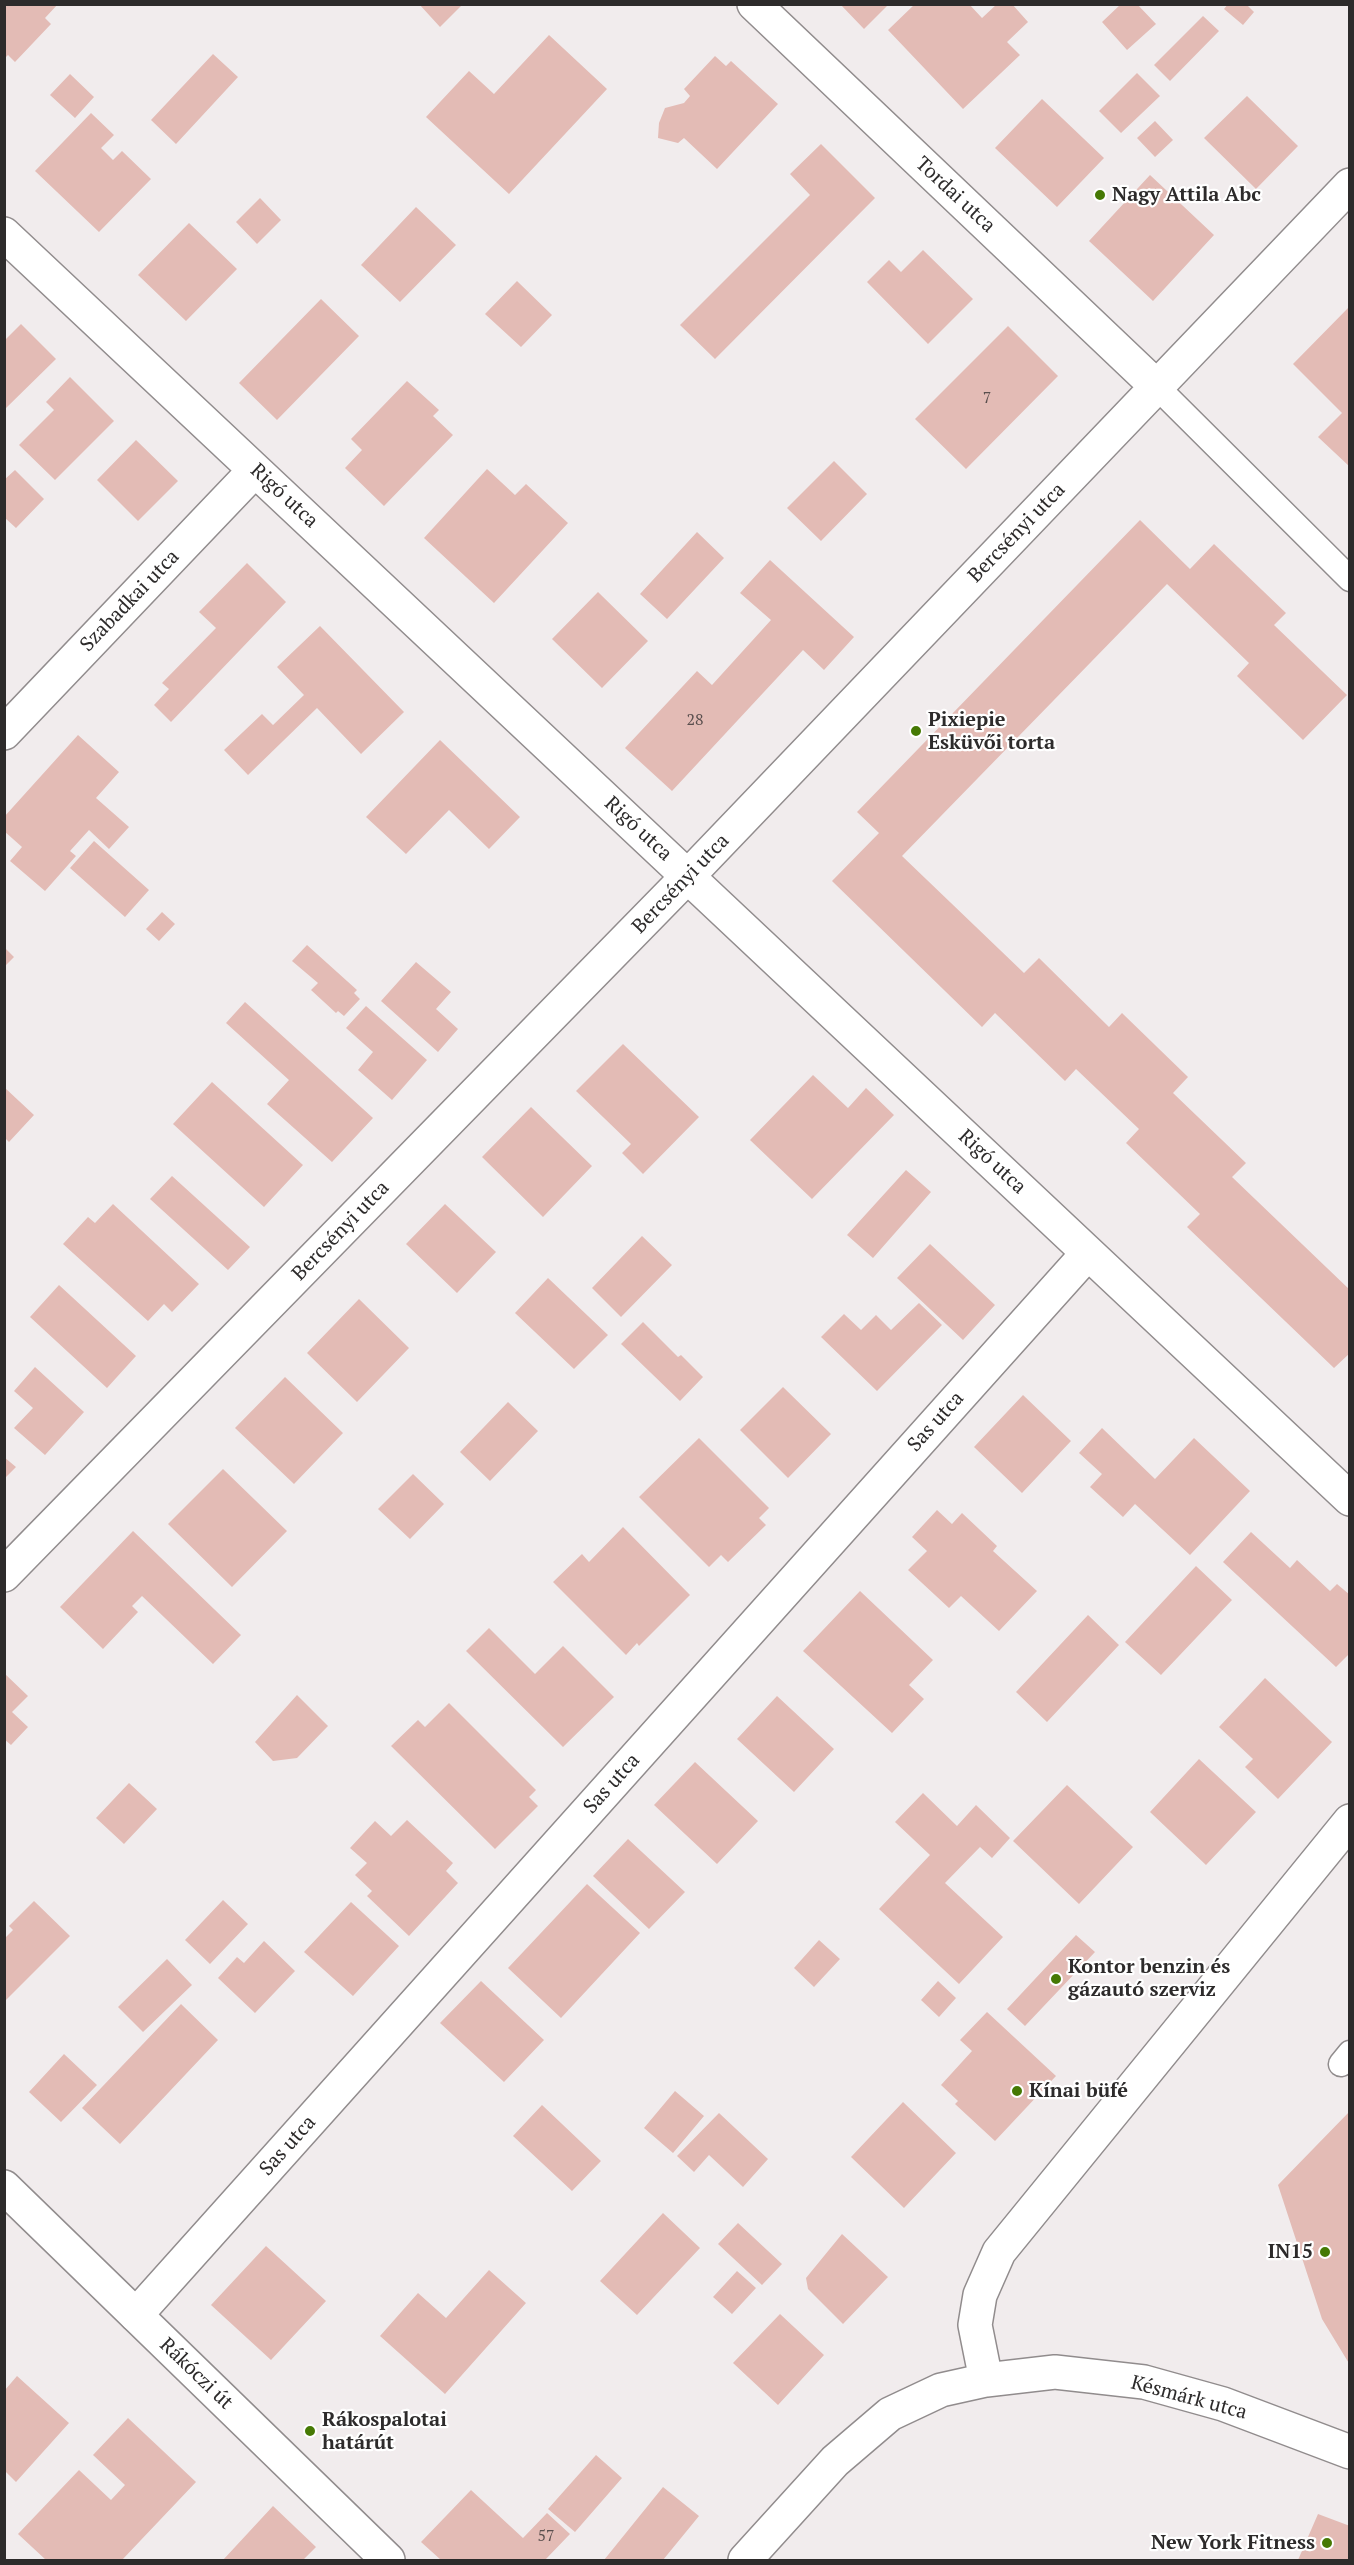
<!DOCTYPE html>
<html>
<head>
<meta charset="utf-8">
<style>
  body { margin:0 }
  #map { position:relative; width:1354px; height:2565px; overflow:hidden; background:#f1eced; font-family:"PT Serif",serif }
  canvas { display:block }
  .frame { position:absolute; inset:0; border:6px solid #2d2b2b; pointer-events:none }
</style>
</head>
<body>
<div id="map">
<canvas width="1354" height="2565"></canvas>
<div class="frame"></div>
</div>
<script>
const context = document.querySelector('canvas').getContext('2d');
context.lineJoin = 'round';
function fillPath(path, color) {
  context.fillStyle = color;
  context.fill(path, 'evenodd');
}
function shape(rows) {
  const path = new Path2D();
  for (const r of rows) {
    path.moveTo(r[0], r[1]);
    for (let i = 2; i < r.length; i += 2) path.lineTo(r[i], r[i + 1]);
  }
  return path;
}
function stroke(path, color, width, dash) {
  context.strokeStyle = color;
  context.lineWidth = width;
  context.lineCap = dash ? 'butt' : 'round';
  context.setLineDash(dash || []);
  context.stroke(path);
}
function drawText(font, color, halo, rows, align = 'center') {
  context.font = font + ' "PT Serif",serif';
  context.lineWidth = 4.5;
  context.setLineDash([]);
  context.textBaseline = 'middle';
  context.strokeStyle = halo;
  context.fillStyle = color;
  for (const [text, x, y, turn = 0] of rows) {
    context.save();
    context.translate(x, y);
    context.rotate((+turn || 0) * Math.PI / 180);
    context.textAlign = isNaN(turn) ? turn : align;
    if (halo) context.strokeText(text, 0, 0);
    context.fillText(text, 0, 0);
    context.restore();
  }
}
const building = shape([
  [4,4,58,4,45,18,51,24,15,62,8,55,4,59],
  [419,4,463,4,440,27],
  [840,4,889,4,864,29],
  [915,4,969,4,982,18,997,4,1012,4,1028,22,1007,42,1020,55,963,109,888,30],
  [1121,4,1137,4,1156,24,1127,50,1102,22],
  [1228,4,1246,4,1254,12,1243,25,1224,9],
  [1203,16,1219,31,1170,81,1154,65],
  [549,35,607,89,509,194,426,117,469,71,494,94],
  [213,54,238,77,176,144,151,120],
  [715,56,726,66,731,61,778,104,717,169,684,138,678,143,658,138,659,123,665,108,684,103,690,96,684,89],
  [1137,73,1160,96,1121,133,1099,111],
  [70,74,94,97,75,118,50,95],
  [1247,96,1298,146,1256,189,1204,138],
  [1042,99,1104,158,1057,207,995,148],
  [91,113,114,135,101,148,113,160,122,151,151,179,99,232,35,171],
  [1155,121,1173,140,1155,157,1137,138],
  [821,144,875,198,715,359,680,325,810,195,790,174],
  [1150,175,1214,235,1153,301,1089,241],
  [260,198,281,220,257,244,236,222],
  [416,207,456,245,400,302,361,265],
  [189,223,237,269,186,321,138,275],
  [923,250,973,299,928,344,867,282,889,260,901,272],
  [517,281,552,315,521,347,485,314],
  [321,299,359,336,277,420,239,383],
  [1350,306,1350,467,1318,437,1342,413,1293,364],
  [21,324,56,359,4,410,4,341],
  [1008,326,1058,376,966,469,915,419],
  [70,377,114,421,55,480,19,445,54,410,46,402],
  [407,381,439,410,433,416,453,435,384,506,345,468,362,450,351,439],
  [136,440,178,481,138,521,97,480],
  [834,461,867,494,821,541,787,508],
  [487,469,515,495,526,484,568,523,494,603,424,538],
  [15,470,44,499,16,528,4,517,4,480],
  [1140,520,1190,569,1214,544,1286,613,1274,625,1347,695,1303,740,1237,676,1249,663,1167,584,902,856,1024,973,1039,958,1109,1027,1122,1013,1188,1077,1173,1093,1246,1163,1232,1177,1350,1290,1350,1353,1334,1368,1187,1227,1200,1214,1126,1143,1139,1129,1076,1069,1065,1081,995,1013,982,1027,832,881,879,833,857,812],
  [697,532,724,558,667,619,640,594],
  [770,560,854,637,824,670,803,650,672,791,625,748,697,671,712,685,771,620,740,593],
  [247,563,286,602,171,722,154,705,169,689,162,683,216,628,199,612],
  [598,592,648,641,602,688,552,639],
  [320,626,404,712,361,754,317,708,248,775,224,750,262,714,273,725,304,695,277,667],
  [78,735,119,772,96,798,129,827,109,849,89,830,70,851,76,856,45,891,10,861,22,847,4,831,4,817],
  [440,740,520,817,489,849,449,810,406,854,366,817],
  [94,841,149,890,125,917,70,868],
  [162,912,175,924,159,941,146,929],
  [307,945,357,990,354,993,360,999,344,1016,338,1011,336,1013,311,990,318,983,292,961],
  [4,947,14,957,4,967],
  [416,962,451,992,436,1009,458,1029,438,1052,381,1001],
  [245,1002,373,1118,332,1162,267,1104,289,1080,226,1023],
  [366,1006,427,1060,392,1100,358,1070,373,1052,346,1028],
  [623,1044,699,1117,643,1174,622,1153,631,1144,576,1091],
  [813,1075,848,1108,866,1088,894,1115,812,1199,750,1140],
  [212,1082,303,1165,264,1207,173,1124],
  [4,1087,34,1115,9,1142,4,1137],
  [531,1107,592,1166,543,1217,482,1157],
  [906,1170,931,1192,873,1258,847,1235],
  [172,1176,250,1247,228,1270,150,1199],
  [113,1204,199,1284,172,1312,164,1304,148,1321,63,1244,88,1217,95,1223],
  [445,1204,496,1252,457,1293,406,1244],
  [642,1236,672,1265,621,1317,592,1288],
  [930,1244,995,1305,963,1340,897,1278],
  [548,1278,608,1335,574,1369,515,1313],
  [59,1285,136,1356,107,1388,30,1317],
  [359,1299,409,1348,357,1402,307,1353],
  [919,1303,942,1325,877,1391,821,1337,844,1314,861,1330,876,1315,891,1330],
  [643,1322,678,1357,681,1355,703,1377,680,1401,621,1344],
  [35,1367,84,1412,45,1455,14,1428,33,1408,14,1391],
  [285,1377,343,1433,294,1484,235,1428],
  [783,1387,831,1434,788,1478,740,1430],
  [1023,1395,1071,1441,1022,1493,974,1447],
  [508,1402,538,1431,490,1481,460,1452],
  [1102,1428,1155,1479,1194,1438,1250,1491,1190,1555,1135,1504,1123,1517,1090,1487,1102,1474,1079,1453],
  [699,1438,769,1508,759,1518,766,1525,728,1562,721,1555,709,1567,639,1497],
  [4,1457,16,1467,4,1479],
  [223,1469,287,1531,232,1587,168,1524],
  [413,1474,444,1504,410,1539,378,1509],
  [937,1510,952,1524,962,1513,997,1546,993,1551,1037,1591,999,1631,961,1596,949,1608,908,1570,927,1551,912,1537],
  [623,1527,690,1595,639,1646,637,1643,626,1655,553,1582,582,1554,589,1562],
  [133,1531,241,1635,213,1664,142,1596,132,1606,138,1612,103,1649,60,1607],
  [1251,1532,1290,1568,1297,1560,1330,1591,1337,1584,1350,1595,1350,1653,1336,1667,1223,1562],
  [1196,1566,1232,1600,1161,1675,1125,1642],
  [860,1591,933,1660,909,1685,924,1699,892,1733,803,1651],
  [1088,1615,1119,1645,1047,1722,1016,1692],
  [489,1628,535,1674,563,1646,614,1697,563,1747,466,1651],
  [4,1673,28,1696,12,1712,28,1727,11,1745,4,1739],
  [1265,1678,1332,1742,1278,1799,1245,1767,1253,1759,1219,1727],
  [297,1695,328,1726,297,1758,273,1761,255,1742],
  [777,1696,834,1749,794,1792,737,1739],
  [449,1703,536,1790,529,1797,538,1806,495,1849,391,1746,418,1720,425,1727],
  [1199,1759,1256,1812,1206,1865,1150,1812],
  [695,1762,758,1821,717,1864,654,1805],
  [129,1783,157,1809,124,1844,96,1818],
  [1067,1785,1133,1847,1079,1904,1013,1841],
  [923,1793,957,1826,976,1805,1010,1838,992,1858,980,1847,945,1883,1003,1937,959,1984,879,1909,930,1855,895,1822],
  [407,1820,453,1863,446,1871,458,1883,409,1936,367,1896,372,1891,355,1875,367,1863,350,1848,375,1821,391,1836],
  [628,1839,685,1892,649,1929,593,1876],
  [587,1884,640,1933,561,2018,508,1968],
  [223,1900,248,1924,210,1964,185,1940],
  [34,1901,70,1936,4,2002,4,1939,13,1930,9,1926],
  [351,1902,399,1946,353,1996,304,1952],
  [1076,1935,1095,1952,1025,2026,1007,2009],
  [819,1940,840,1959,814,1987,794,1968],
  [264,1941,295,1971,255,2013,218,1978,237,1957,244,1963],
  [167,1959,192,1985,143,2032,118,2007],
  [481,1981,544,2040,504,2082,440,2023],
  [938,1981,956,1998,939,2017,921,2000],
  [181,2004,218,2040,120,2144,82,2108],
  [987,2012,1056,2076,995,2141,955,2104,958,2101,941,2085,972,2051,960,2040],
  [64,2054,97,2085,61,2122,29,2092],
  [675,2091,704,2116,673,2153,644,2128],
  [903,2102,956,2153,904,2208,851,2157],
  [542,2105,601,2161,572,2191,513,2136],
  [1350,2111,1350,2365,1322,2319,1278,2185],
  [719,2113,768,2159,743,2187,709,2155,694,2172,677,2156],
  [663,2213,700,2248,637,2315,600,2281],
  [738,2223,782,2264,762,2285,718,2244],
  [842,2234,888,2277,843,2324,808,2289,806,2278],
  [266,2246,326,2301,271,2360,211,2305],
  [489,2270,526,2303,445,2394,380,2336,418,2293,446,2318],
  [737,2271,756,2288,732,2314,713,2297],
  [780,2314,824,2355,778,2405,733,2363],
  [17,2376,69,2423,16,2482,5,2471,5,2390],
  [128,2418,196,2482,122,2560,46,2560,18,2534,79,2470,111,2500,125,2485,93,2455],
  [596,2455,622,2478,575,2532,548,2509],
  [663,2487,699,2516,663,2560,604,2560],
  [471,2490,523,2538,547,2513,570,2534,545,2560,441,2560,421,2542],
  [273,2506,316,2547,303,2560,223,2560],
  [1318,2514,1350,2526,1350,2560,1298,2560]
]);
const lane = shape([
  [1156,386,1350,579],
  [1341,2064,1350,2053]
]);
const street = shape([
  [754,4,1156,386],
  [4,234,1350,1499],
  [4,733,255,470],
  [4,1575,688,876,1350,185],
  [136,2315,1088,1253]
]);
const secondary = shape([
  [4,2187,388,2560],
  [986,2380,975,2325,980,2295,999,2252,1350,1821],
  [745,2560,835,2461,890,2414,941,2390,986,2380,1055,2372,1144,2382,1223,2404,1350,2452]
]);
const markers = [
  [1100,195,6,"#467904"],
  [916,731,6,"#467904"],
  [1056,1979,6,"#467904"],
  [1017,2091,6,"#467904"],
  [1325,2252,6,"#467904"],
  [310,2431,6,"#467904"],
  [1327,2543,6,"#467904"]
];
const numberNames = [
  ["7",987,398],
  ["28",695,720],
  ["57",546,2536]
];
const streetNames = [
  ["Tordai utca",955,195,43],
  ["Rigó utca",284,496,43],
  ["Bercsényi utca",1017,533,-46],
  ["Szabadkai utca",130,601,-46],
  ["Rigó utca",638,829,43],
  ["Bercsényi utca",681,884,-46],
  ["Rigó utca",992,1162,43],
  ["Bercsényi utca",341,1231,-46],
  ["Sas utca",936,1422,-48],
  ["Sas utca",612,1784,-48],
  ["Sas utca",288,2146,-48],
  ["Rákóczi út",196,2374,44],
  ["Késmárk utca",1189,2398,15]
];
const poiNames = [
  ["Nagy Attila Abc",1112,195],
  ["Pixiepie",928,720],
  ["Esküvői torta",928,743],
  ["Kontor benzin és",1068,1967],
  ["gázautó szerviz",1068,1990],
  ["Kínai büfé",1029,2091],
  ["IN15",1313,2252,"right"],
  ["Rákospalotai",322,2420],
  ["határút",322,2443],
  ["New York Fitness",1315,2543,"right"]
];
fillPath(building, '#e3bbb5');
stroke(lane, '#918c8d', 27);
stroke(street, '#918c8d', 36);
stroke(secondary, '#918c8d', 36);
stroke(lane, '#fff', 24);
stroke(street, '#fff', 33);
stroke(secondary, '#fff', 33);
for (const [x, y, r, color] of markers) {
  const dot = new Path2D();
  dot.arc(x, y, r, 0, 2 * Math.PI);
  context.fillStyle = color;
  context.fill(dot);
  stroke(dot, '#fff', 2);
}
drawText('16px', '#5a4f4e', null, numberNames);
drawText('20px', '#2d2b2b', '#fff', streetNames);
drawText('bold 20px', '#2d2b2b', '#fff', poiNames, 'left');
</script>
</body>
</html>
